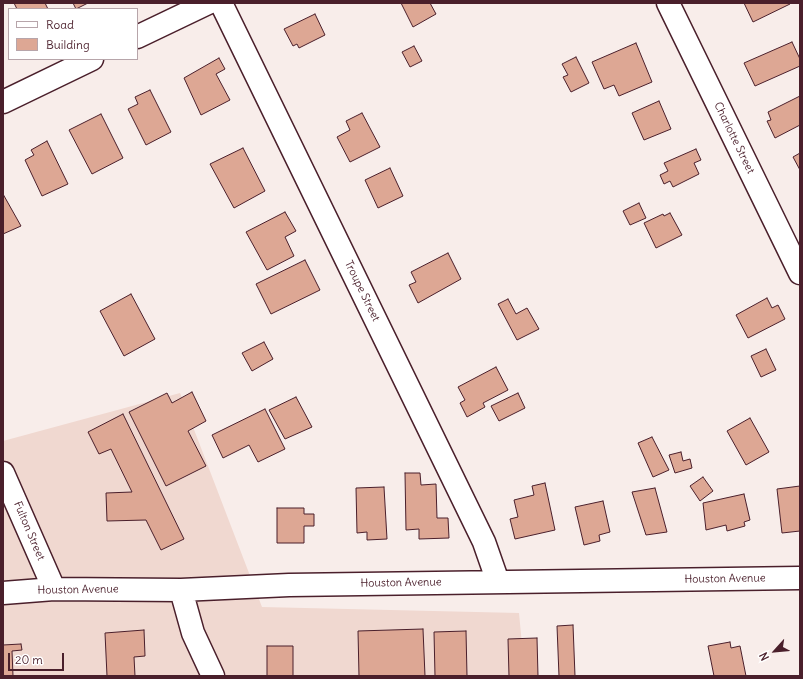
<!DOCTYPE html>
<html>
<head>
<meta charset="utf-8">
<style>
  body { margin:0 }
  #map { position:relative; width:803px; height:679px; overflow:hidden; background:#f8edea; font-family:Delius,sans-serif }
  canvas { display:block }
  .frame { position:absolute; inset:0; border:4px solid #4a1f2b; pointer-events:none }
  .legend { position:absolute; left:8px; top:8px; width:130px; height:52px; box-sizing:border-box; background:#fff; border:1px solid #b7a5aa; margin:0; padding:5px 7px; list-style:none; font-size:12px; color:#4a1f2b }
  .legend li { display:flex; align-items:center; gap:8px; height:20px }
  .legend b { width:20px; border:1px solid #b7a5aa }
  .north { position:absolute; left:755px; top:631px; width:40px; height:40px; -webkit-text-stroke:3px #fff; paint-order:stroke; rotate:243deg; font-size:11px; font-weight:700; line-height:16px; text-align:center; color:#4a1f2b }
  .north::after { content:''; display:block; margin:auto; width:14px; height:18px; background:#4a1f2b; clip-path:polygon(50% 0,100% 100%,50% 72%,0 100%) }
  .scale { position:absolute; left:8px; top:653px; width:56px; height:18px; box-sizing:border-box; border:2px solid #4a1f2b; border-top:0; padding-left:5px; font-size:12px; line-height:14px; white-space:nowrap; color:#4a1f2b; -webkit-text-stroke:3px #fff; paint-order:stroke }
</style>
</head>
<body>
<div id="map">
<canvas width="803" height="679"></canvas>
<div class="frame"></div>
<ul class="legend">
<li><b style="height:5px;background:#fff"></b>Road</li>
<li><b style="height:11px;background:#dda794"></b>Building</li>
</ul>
<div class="north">N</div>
<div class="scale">20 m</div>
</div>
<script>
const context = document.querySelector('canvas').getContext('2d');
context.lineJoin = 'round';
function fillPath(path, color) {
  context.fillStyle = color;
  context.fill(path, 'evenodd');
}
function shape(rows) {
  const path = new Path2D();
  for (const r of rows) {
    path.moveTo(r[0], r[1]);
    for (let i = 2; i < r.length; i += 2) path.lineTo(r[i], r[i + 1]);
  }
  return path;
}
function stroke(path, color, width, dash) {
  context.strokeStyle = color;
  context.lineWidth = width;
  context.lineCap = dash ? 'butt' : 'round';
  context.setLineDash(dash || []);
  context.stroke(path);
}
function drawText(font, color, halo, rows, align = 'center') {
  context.font = font + ' Delius,sans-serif';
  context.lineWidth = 4;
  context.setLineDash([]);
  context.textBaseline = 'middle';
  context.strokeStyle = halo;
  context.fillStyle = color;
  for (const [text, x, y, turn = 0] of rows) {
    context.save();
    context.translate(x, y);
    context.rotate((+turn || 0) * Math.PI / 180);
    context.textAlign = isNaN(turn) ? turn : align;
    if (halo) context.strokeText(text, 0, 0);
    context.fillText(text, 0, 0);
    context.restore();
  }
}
const built = shape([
  [180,393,262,607,519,613,525,676,3,676,3,441]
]);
const building = shape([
  [14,3,45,3,48,9,17,9,14,3],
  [73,3,88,3,76,9,73,3],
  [401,3,430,3,436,14,413,27,401,3],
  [744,3,789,3,790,4,753,22,744,3],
  [315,14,325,35,299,48,297,44,293,46,284,29,315,14],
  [792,42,800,59,800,66,755,86,744,63,792,42],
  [636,43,652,82,619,96,614,85,604,89,592,62,636,43],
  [414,46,422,61,410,67,402,52,414,46],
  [576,57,589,83,571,92,563,77,568,75,562,64,576,57],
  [219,58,225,69,216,74,230,100,201,115,184,78,219,58],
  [150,90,171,132,146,145,128,109,138,104,135,97,150,90],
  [800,96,800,125,775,138,767,121,771,120,768,112,800,96],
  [659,101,671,129,644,140,632,113,659,101],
  [362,113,380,147,350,162,337,137,350,130,346,121,362,113],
  [101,114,123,158,92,174,69,130,101,114],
  [47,141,68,184,42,196,25,160,34,155,31,150,47,141],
  [243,148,265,191,234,208,210,164,243,148],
  [696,149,701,160,694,163,699,174,673,187,670,181,664,184,660,175,668,171,664,163,696,149],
  [800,153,800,170,793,157,800,153],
  [390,168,403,196,378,208,365,180,390,168],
  [3,194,21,226,3,234,3,194],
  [639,203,646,218,630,225,623,211,639,203],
  [285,212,296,231,285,237,294,256,267,270,246,232,285,212],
  [670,213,682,235,656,248,644,223,663,214,664,216,670,213],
  [448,253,461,279,418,303,409,285,416,282,411,272,448,253],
  [305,260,320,290,271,314,256,284,305,260],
  [131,294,155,339,124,356,100,311,131,294],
  [767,298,772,308,778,305,785,319,748,338,736,315,767,298],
  [508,299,516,314,527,308,539,329,517,340,498,304,508,299],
  [264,342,273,359,252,371,242,353,264,342],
  [766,349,776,370,761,377,751,356,766,349],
  [496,367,508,390,483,403,485,407,467,417,460,403,465,400,458,387,496,367],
  [192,392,206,421,188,431,206,466,166,486,129,412,167,393,172,403,192,392],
  [518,393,525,408,499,421,491,406,518,393],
  [296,397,312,427,285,439,269,410,296,397],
  [265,409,285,449,258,462,249,445,223,458,212,435,265,409],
  [123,414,184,539,161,550,146,520,107,521,106,493,132,492,111,449,99,454,88,432,123,414],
  [750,418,769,452,746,465,727,431,750,418],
  [652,437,669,470,653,477,638,443,652,437],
  [681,452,683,461,690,459,692,468,675,473,669,455,681,452],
  [405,473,420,473,421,485,436,484,437,518,448,518,449,538,419,539,419,529,406,530,405,473],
  [703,477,713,491,700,501,690,486,703,477],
  [545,483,555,530,515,539,510,519,518,517,514,500,534,495,532,486,545,483],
  [800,486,800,531,782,533,777,489,800,486],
  [384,487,387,539,367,540,367,532,357,533,356,488,384,487],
  [655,488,667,532,646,535,632,492,655,488],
  [744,494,750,520,744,522,745,526,727,531,726,525,706,530,703,503,744,494],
  [603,501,610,532,599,535,600,541,584,545,575,507,603,501],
  [277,508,304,508,304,514,314,514,314,526,304,526,304,543,277,543,277,508],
  [573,625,575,676,559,676,557,626,573,625],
  [423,629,425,676,359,676,358,631,423,629],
  [144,630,145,656,134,657,135,676,107,676,105,633,144,630],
  [466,631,467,676,435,676,434,632,466,631],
  [537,638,538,676,509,676,508,639,537,638],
  [730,642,731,648,740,646,746,676,714,676,708,646,730,642],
  [21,644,22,650,12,651,13,676,3,676,3,645,21,644],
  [267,646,293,646,293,676,267,676,267,646]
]);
const minor = shape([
  [221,3,484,542,498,582],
  [668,3,800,273],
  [137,37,208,3],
  [3,102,92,59],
  [3,473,54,589],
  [181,590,193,633,213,676],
  [3,593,54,589,181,590,289,585,800,578]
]);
const streetNames = [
  ["Charlotte Street",734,138,64],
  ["Troupe Street",362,291,64],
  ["Fulton Street",29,531,67],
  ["Houston Avenue",725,579,-1],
  ["Houston Avenue",401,583,-1],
  ["Houston Avenue",78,590,-1]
];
fillPath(built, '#f0d8d0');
fillPath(building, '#dda794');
stroke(building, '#4a1f2b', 1);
stroke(minor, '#4a1f2b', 25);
stroke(minor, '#fff', 22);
drawText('11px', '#4a1f2b', '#fff', streetNames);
</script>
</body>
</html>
